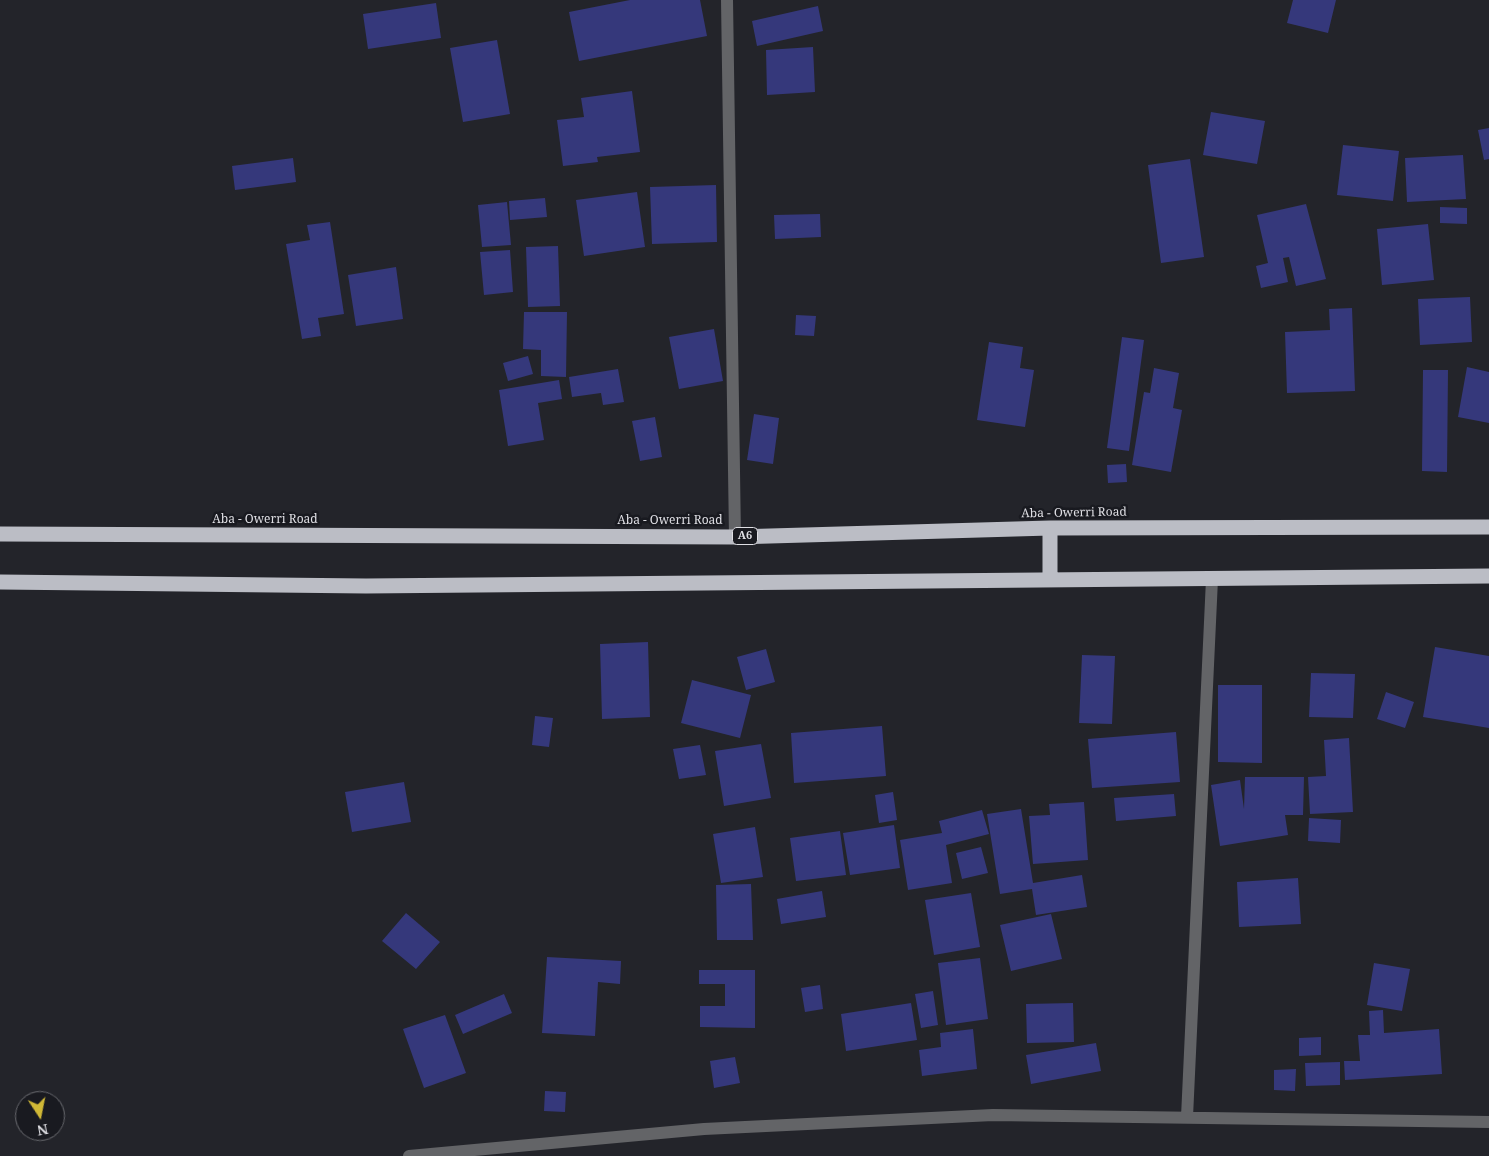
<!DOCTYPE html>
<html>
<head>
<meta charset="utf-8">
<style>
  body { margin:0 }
  #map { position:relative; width:1489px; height:1156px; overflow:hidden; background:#23242a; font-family:"Noto Serif",serif }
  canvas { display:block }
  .north { position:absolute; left:15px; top:1091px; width:50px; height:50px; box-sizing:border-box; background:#191a20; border:1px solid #68696e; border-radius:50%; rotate:169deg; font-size:14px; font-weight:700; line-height:20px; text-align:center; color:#dfdfe4 }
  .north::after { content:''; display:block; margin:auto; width:18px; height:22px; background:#d0b836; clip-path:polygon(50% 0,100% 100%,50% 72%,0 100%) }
</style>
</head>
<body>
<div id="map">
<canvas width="1489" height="1156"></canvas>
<div class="north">N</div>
</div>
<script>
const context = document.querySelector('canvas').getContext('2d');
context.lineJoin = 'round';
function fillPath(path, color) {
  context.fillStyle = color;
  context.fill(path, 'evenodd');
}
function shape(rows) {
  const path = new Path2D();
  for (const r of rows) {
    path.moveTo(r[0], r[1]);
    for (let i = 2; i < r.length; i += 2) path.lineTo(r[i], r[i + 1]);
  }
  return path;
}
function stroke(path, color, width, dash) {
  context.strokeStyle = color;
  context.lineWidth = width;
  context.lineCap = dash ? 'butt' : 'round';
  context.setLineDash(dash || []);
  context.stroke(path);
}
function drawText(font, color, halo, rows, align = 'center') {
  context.font = font + ' "Noto Serif",serif';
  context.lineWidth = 5;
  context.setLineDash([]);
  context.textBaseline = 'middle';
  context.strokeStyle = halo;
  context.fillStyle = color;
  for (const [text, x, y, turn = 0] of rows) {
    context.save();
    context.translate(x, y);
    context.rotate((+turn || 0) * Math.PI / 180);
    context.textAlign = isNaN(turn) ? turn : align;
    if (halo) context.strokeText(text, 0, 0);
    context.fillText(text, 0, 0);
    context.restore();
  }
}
const building = shape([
  [630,0,700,0,707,36,579,61,569,12],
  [1293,0,1336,0,1328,33,1287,23],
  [436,3,441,38,368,49,363,14],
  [818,6,823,31,757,46,752,21],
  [497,40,510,114,463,122,450,48],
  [813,47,815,92,767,95,766,50],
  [632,91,640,152,597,157,598,162,563,166,557,120,584,117,581,98],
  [1211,112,1265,121,1257,164,1203,155],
  [1489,128,1489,159,1484,160,1478,130],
  [1343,145,1399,151,1393,201,1337,195],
  [1463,155,1466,199,1407,202,1405,158],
  [293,158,296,182,235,190,232,166],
  [1190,159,1204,257,1161,263,1148,165],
  [716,185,717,242,652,244,650,187],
  [637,192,645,247,584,256,576,200],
  [545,198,547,217,510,220,509,201],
  [507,202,511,245,482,247,478,205],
  [1306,204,1326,279,1296,286,1289,257,1283,258,1288,282,1261,288,1256,266,1268,263,1257,215],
  [1440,207,1467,208,1467,224,1440,223],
  [820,214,821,237,775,239,774,215],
  [330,222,344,314,318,318,321,336,302,339,286,244,310,240,307,225],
  [1428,224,1434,280,1382,285,1377,229],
  [558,246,560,306,528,307,526,247],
  [510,250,513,292,484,295,480,252],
  [396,267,403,319,356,326,348,275],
  [1470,297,1472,342,1420,345,1418,299],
  [1352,308,1355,391,1287,393,1285,332,1330,330,1329,309],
  [524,312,567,312,566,377,541,376,541,350,523,349],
  [796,315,816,316,814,336,795,335],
  [714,329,723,381,679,389,669,337],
  [1122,337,1144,340,1129,451,1107,448],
  [989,342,1023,347,1020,368,1034,370,1025,427,977,420],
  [528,356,533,374,508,381,503,363],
  [1467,367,1489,372,1489,423,1458,417],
  [1154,368,1179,373,1173,408,1182,410,1171,472,1132,465,1144,392,1150,393],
  [618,369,624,402,603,405,601,393,572,397,569,377],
  [1423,370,1448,370,1447,472,1422,471],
  [559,380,562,399,538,403,544,440,508,446,499,390],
  [754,414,779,418,773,464,747,460],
  [655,417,662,457,640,461,632,421],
  [1126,464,1127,482,1108,483,1107,465],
  [648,642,650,717,602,719,600,644],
  [1435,647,1489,656,1489,728,1423,717],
  [766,649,775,682,746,690,737,657],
  [1082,655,1115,656,1112,724,1079,723],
  [1311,673,1355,674,1353,718,1309,717],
  [692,680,751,695,740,738,681,723],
  [1218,685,1262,685,1262,763,1218,762],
  [1386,692,1414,702,1405,728,1377,719],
  [535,716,553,718,549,747,532,745],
  [882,726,886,776,794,783,791,733],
  [1176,732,1180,782,1092,788,1088,739],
  [1349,738,1353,812,1310,814,1308,777,1326,776,1324,740],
  [761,744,771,798,724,806,715,751],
  [700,745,706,775,679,779,673,749],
  [1245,777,1304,777,1303,815,1285,815,1288,835,1220,846,1211,785,1240,780,1244,809],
  [404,782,411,822,352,832,345,792],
  [893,792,897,820,879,823,875,795],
  [1174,794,1176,816,1116,821,1114,798],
  [1084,802,1088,860,1033,864,1029,816,1050,815,1049,804],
  [1021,809,1033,883,1082,875,1087,907,1036,915,1032,889,1000,894,987,814],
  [982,810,989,834,946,845,952,883,908,890,900,840,942,833,939,821],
  [1309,818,1341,820,1340,843,1308,841],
  [894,825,900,868,850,875,843,833],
  [755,827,763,877,721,883,713,834],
  [840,831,846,875,796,881,790,838],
  [981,847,988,873,962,879,956,853],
  [1298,878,1301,924,1239,927,1237,882],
  [751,884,753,940,717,940,716,885],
  [822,891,826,917,781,924,777,899],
  [971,893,980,947,934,955,925,900],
  [406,913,440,942,416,969,382,941],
  [1051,914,1062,959,1011,971,1000,925],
  [547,957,621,961,620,984,598,982,595,1036,542,1033],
  [980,958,988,1019,946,1025,938,963],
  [1374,963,1410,969,1402,1011,1367,1005],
  [699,970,755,970,755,1028,700,1027,700,1006,725,1006,725,984,699,984],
  [820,985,823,1009,805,1012,801,988],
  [933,991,938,1025,921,1028,915,994],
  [504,994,512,1013,463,1034,455,1015],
  [911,1003,917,1040,846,1051,841,1014],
  [1073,1003,1074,1042,1027,1043,1026,1004],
  [1383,1010,1384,1033,1439,1029,1442,1074,1345,1080,1344,1061,1360,1061,1358,1035,1370,1035,1369,1011],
  [445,1015,466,1073,424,1088,403,1029],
  [973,1029,977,1069,922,1076,919,1050,941,1047,940,1033],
  [1321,1037,1321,1055,1299,1056,1299,1038],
  [1096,1043,1101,1071,1031,1084,1026,1055],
  [735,1057,740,1083,714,1088,710,1061],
  [1340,1062,1340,1085,1306,1086,1305,1063],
  [1296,1069,1295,1091,1274,1090,1274,1070],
  [545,1091,566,1092,565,1112,544,1111]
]);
const minor = shape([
  [727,0,735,537],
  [1187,1117,1212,579],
  [409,1156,704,1129,993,1115,1489,1122]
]);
const highway = shape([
  [0,534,735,537,1050,528,1489,527],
  [1050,580,1050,528],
  [0,582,366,586,1489,576]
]);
const shields = [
  [745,536,25]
];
const shieldNames = [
  ["A6",745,536]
];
const streetNames = [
  ["Aba - Owerri Road",1074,513,-1],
  ["Aba - Owerri Road",265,520],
  ["Aba - Owerri Road",670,521]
];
fillPath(building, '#35387b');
stroke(minor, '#636467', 12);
stroke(highway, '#bbbdc5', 15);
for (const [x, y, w] of shields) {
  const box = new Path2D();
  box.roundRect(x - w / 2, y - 8.5, w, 17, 4);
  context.fillStyle = '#191a20';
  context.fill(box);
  stroke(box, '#dfdfe4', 1);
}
drawText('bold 11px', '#dfdfe4', null, shieldNames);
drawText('12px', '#dfdfe4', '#191a20', streetNames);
</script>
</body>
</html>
